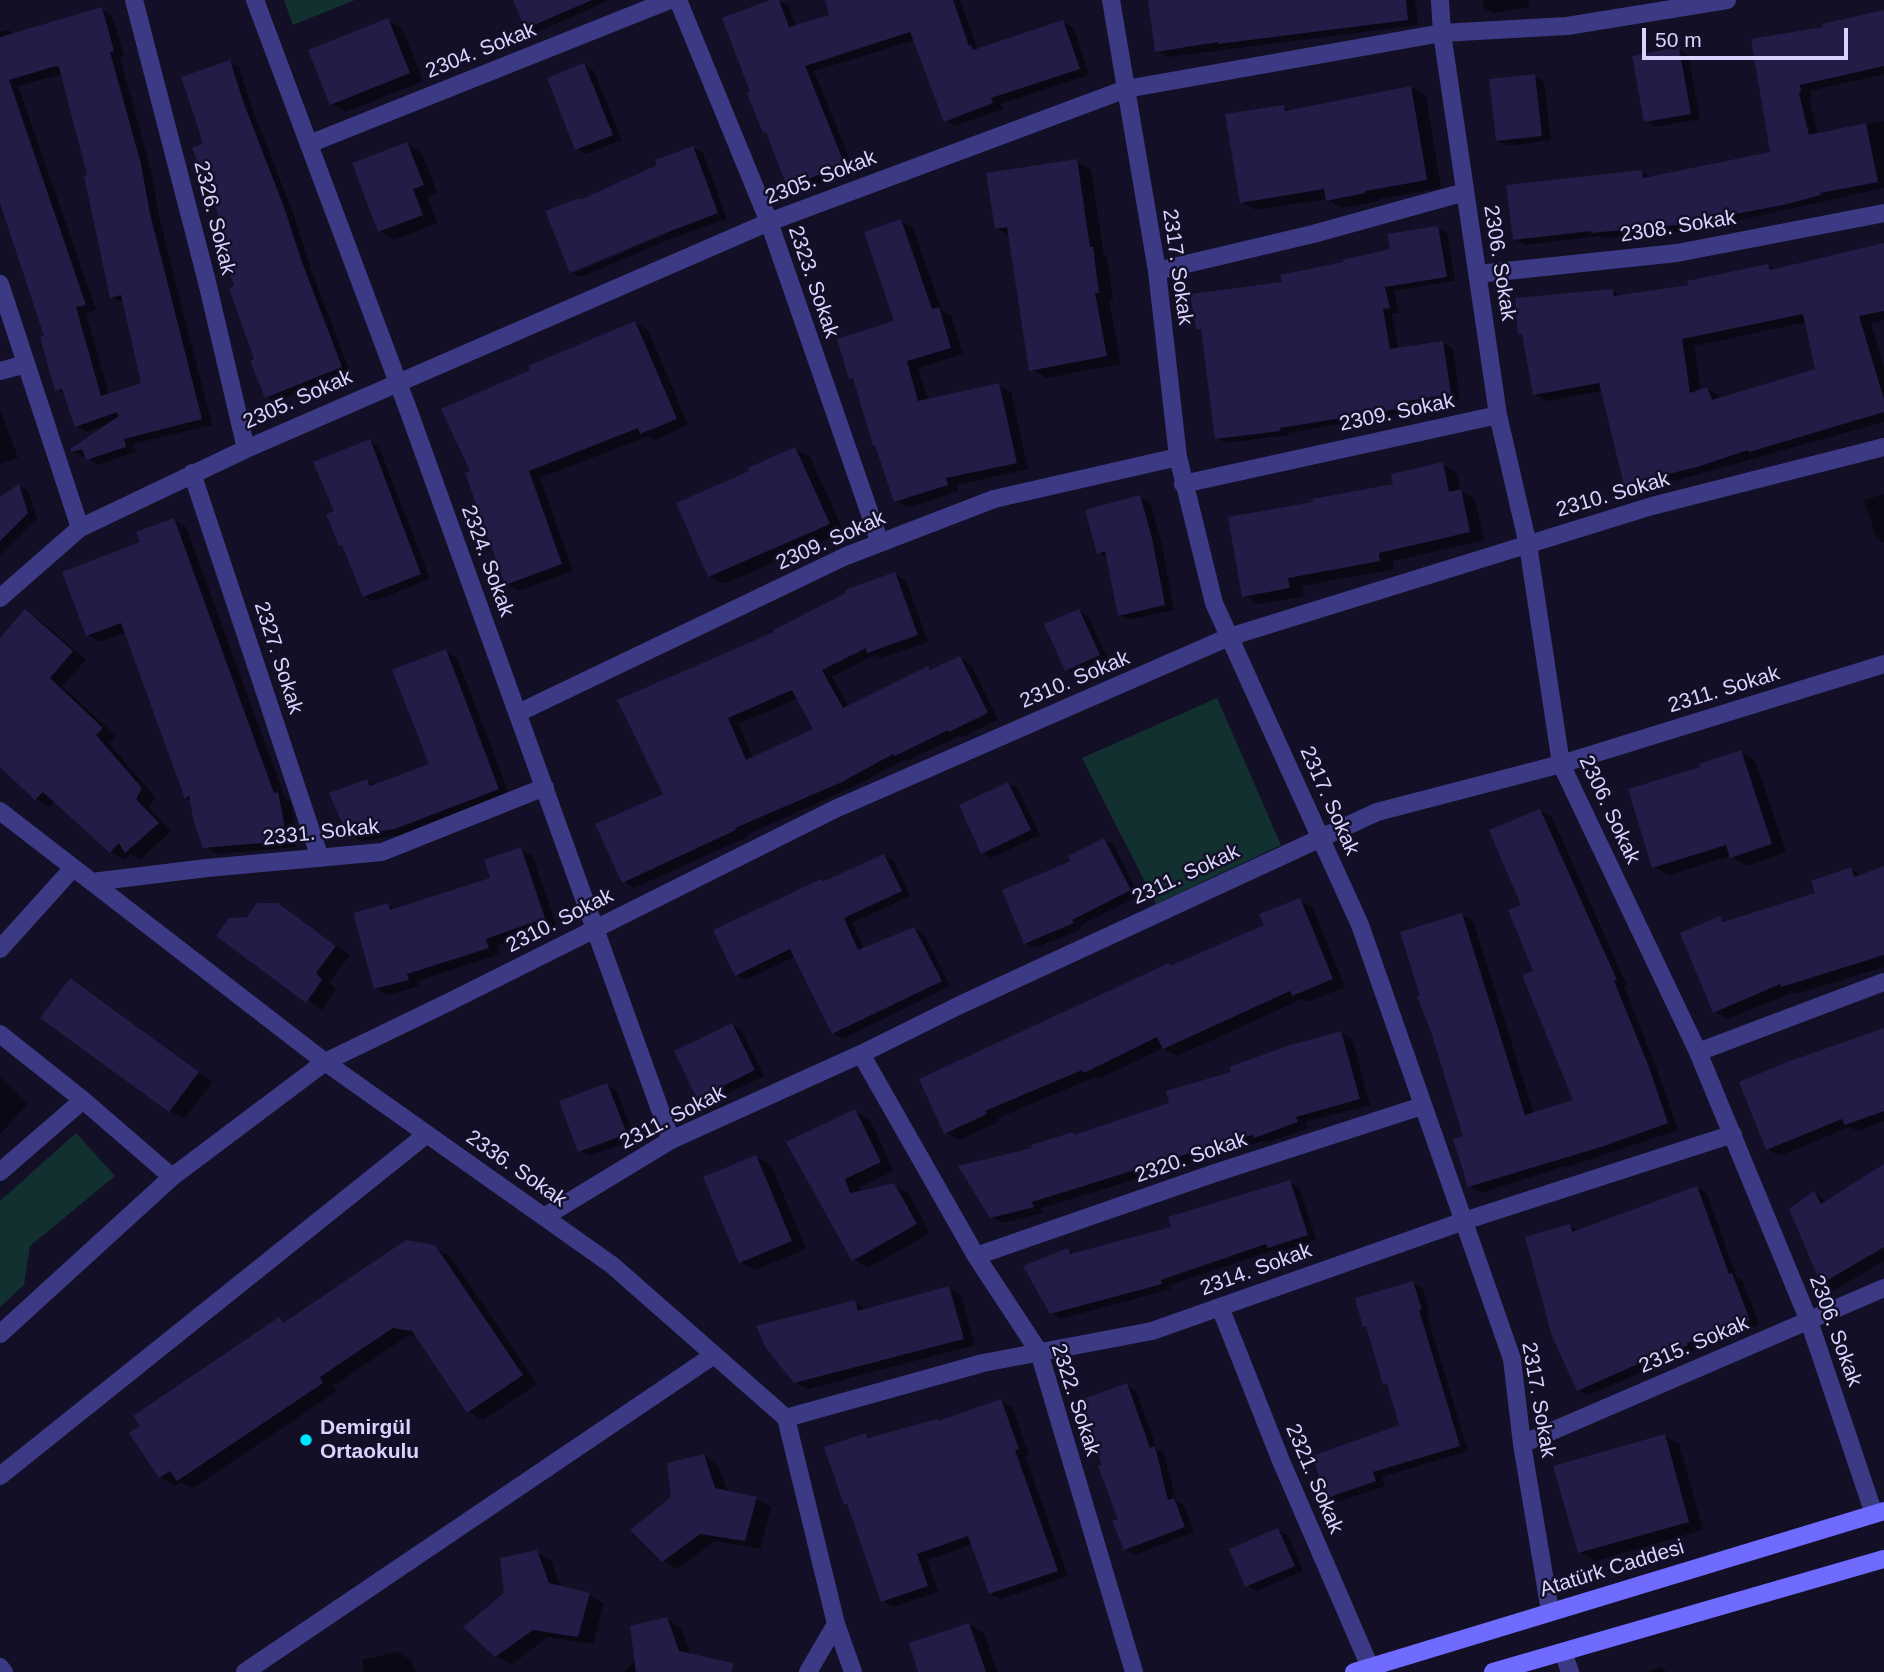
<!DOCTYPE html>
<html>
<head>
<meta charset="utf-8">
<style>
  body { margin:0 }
  #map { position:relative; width:1884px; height:1672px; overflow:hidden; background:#130f26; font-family:Helvetica,sans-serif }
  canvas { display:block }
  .scale { position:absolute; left:1642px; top:28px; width:206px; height:32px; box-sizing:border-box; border:4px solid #d9d4ff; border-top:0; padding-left:9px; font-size:21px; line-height:24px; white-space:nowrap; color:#d9d4ff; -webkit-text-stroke:5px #130f26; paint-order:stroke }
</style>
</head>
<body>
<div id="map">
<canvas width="1884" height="1672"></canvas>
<div class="scale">50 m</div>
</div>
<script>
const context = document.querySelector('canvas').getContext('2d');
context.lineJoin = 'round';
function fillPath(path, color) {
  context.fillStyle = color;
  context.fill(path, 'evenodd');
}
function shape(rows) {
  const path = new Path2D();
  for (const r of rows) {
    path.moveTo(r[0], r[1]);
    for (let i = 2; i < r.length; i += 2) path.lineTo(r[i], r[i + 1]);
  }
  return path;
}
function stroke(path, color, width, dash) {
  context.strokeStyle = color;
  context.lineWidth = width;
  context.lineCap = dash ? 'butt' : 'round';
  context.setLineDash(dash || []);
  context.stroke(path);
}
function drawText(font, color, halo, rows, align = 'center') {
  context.font = font + ' Helvetica,sans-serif';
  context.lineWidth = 5;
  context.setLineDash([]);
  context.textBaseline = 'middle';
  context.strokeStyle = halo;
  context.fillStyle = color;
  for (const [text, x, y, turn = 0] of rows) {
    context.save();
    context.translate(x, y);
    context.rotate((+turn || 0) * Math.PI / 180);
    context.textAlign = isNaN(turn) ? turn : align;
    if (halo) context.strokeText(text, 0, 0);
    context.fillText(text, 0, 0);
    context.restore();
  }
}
const green = shape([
  [284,0,355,0,293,25],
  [1217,698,1281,845,1156,904,1082,758],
  [76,1133,115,1176,30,1246,24,1285,0,1307,0,1201]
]);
const shadow = shape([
  [514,0,610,0,535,33,526,27],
  [775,0,788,5,796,27,832,16,827,0,960,0,978,50,1063,22,1074,28,1089,75,1001,104,1003,109,955,126,945,120,915,40,814,71,854,170,799,192,789,186,769,134,764,132,752,93],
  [1149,0,1415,0,1418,25,1168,57,1157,51],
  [1482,0,1528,0,1529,7,1493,13,1484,8],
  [102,9,112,16,124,56,120,57,151,171,160,221,212,425,133,444,136,452,98,465,86,456,83,457,72,451,105,426,87,432,76,426,67,395,57,389,46,337,0,198,0,32,8,30,15,34],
  [62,74,90,176,112,297,124,303,143,384,109,395,86,313,96,310,18,86],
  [1884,12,1884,74,1810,91,1811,98,1809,98,1818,135,1884,121,1884,188,1690,231,1604,238,1600,236,1526,245,1514,239,1642,172,1653,178,1773,153,1753,41,1825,28],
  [388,20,402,28,423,81,346,112,331,103],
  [1678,49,1688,55,1700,119,1655,127,1646,121],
  [229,62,239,67,253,111,293,213,311,269,350,372,276,402,267,397,236,287,222,220],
  [584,65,593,70,622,140,586,154,577,149],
  [1535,76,1544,81,1551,140,1507,146,1497,140],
  [1411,87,1426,96,1441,188,1379,199,1379,201,1342,208,1327,199,1256,210,1241,202,1283,107,1292,111],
  [407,144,422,153,437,193,427,197,437,223,394,240,380,231],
  [693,148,703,153,727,219,670,239,581,277,571,272,582,201],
  [667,230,669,233,575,273,575,269],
  [1076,161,1091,170,1104,256,1107,257,1113,301,1109,301,1121,364,1046,378,1031,369,1010,236,996,228],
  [901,221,913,228,942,311,951,316,963,354,918,368,928,401,999,385,1011,392,1028,469,957,485,959,491,908,508,896,501,877,447,874,445,856,381,851,378,897,322],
  [1438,228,1447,233,1455,281,1394,291,1399,313,1392,314,1398,349,1443,343,1453,348,1460,399,1409,406,1410,412,1288,433,1289,435,1226,443,1217,438,1203,332,1197,328,1284,283,1392,251],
  [1884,245,1884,320,1871,323,1884,367,1884,422,1638,491,1626,484,1603,391,1547,401,1534,394,1524,336,1520,334,1613,291,1623,297,1690,286,1768,266,1775,270],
  [1806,322,1817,371,1721,399,1720,396,1707,389,1701,391,1694,346],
  [635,323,648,330,688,425,654,440,648,436,540,478,573,571,519,591,507,584,467,474],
  [0,409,18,458,0,464],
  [370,441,379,447,430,579,374,601,364,596,345,548,340,545,336,512],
  [795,449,810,457,844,532,724,584,709,576,752,472],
  [1442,464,1457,473,1461,491,1475,500,1484,540,1393,561,1394,569,1302,586,1304,596,1259,604,1244,595,1315,503,1395,485],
  [19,486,28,491,37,519,0,555,0,499],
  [1884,494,1884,543,1877,539,1864,500],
  [1140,497,1150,503,1162,545,1174,610,1129,620,1120,615,1108,558,1098,552],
  [173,520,186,527,285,798,290,801,296,830,296,847,217,854,204,846,191,801,186,798,126,632,100,642,88,634,142,543],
  [895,574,906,581,928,642,880,658,875,655,832,677,849,707,928,668,934,670,960,658,971,664,998,720,962,737,959,736,907,761,904,760,853,787,746,835,747,837,634,888,623,881,665,795,776,633],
  [798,698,816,730,753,758,738,724],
  [1078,611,1088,616,1108,660,1076,675,1067,670],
  [26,612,39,619,86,660,62,686,116,736,109,744,155,797,149,808,171,831,140,860,130,854,125,860,111,852,55,801,50,807,36,799,0,765,0,641],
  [446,651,457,658,510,796,408,834,361,841,349,834,367,780,376,786,431,765],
  [1740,752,1755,760,1786,852,1746,866,1731,856,1669,875,1654,867,1702,768],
  [1008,784,1018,789,1040,835,991,858,982,852],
  [1540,811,1552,817,1627,986,1624,987,1659,1075,1678,1130,1567,1167,1565,1166,1481,1193,1470,1186,1465,1137,1462,915,1473,921,1534,1114,1576,1101,1535,972,1523,906],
  [1104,840,1114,845,1139,896,1081,925,1082,929,1035,948,1026,943,1073,862],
  [520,849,532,855,556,924,497,945,500,954,418,981,420,986,387,995,376,988,388,905,396,910,492,879],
  [884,855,894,861,910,896,852,923,864,950,914,929,924,934,950,986,843,1039,833,1033,796,956,746,980,737,975,824,883],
  [1884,868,1884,967,1796,994,1793,992,1728,1019,1714,1011,1720,918,1727,922,1817,894,1851,869,1862,876],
  [1300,900,1313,908,1345,987,1307,1002,1302,999,1177,1056,1163,1048,1099,1079,1095,1077,998,1118,999,1122,959,1140,946,1132,1169,965,1173,967,1266,926],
  [278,905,350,955,329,983,336,989,322,1010,219,936],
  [71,980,213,1082,184,1119,170,1111],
  [732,1025,741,1030,764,1076,708,1103,699,1097],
  [1884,1030,1884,1121,1858,1131,1850,1127,1779,1156,1768,1149],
  [1341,1033,1352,1039,1370,1105,1306,1122,1308,1128,1266,1143,1263,1141,1041,1208,1043,1213,1002,1223,991,1216,1034,1149,1073,1134,1076,1136,1172,1105,1233,1073],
  [0,1077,28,1104,0,1134],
  [607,1085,617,1091,635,1139,589,1156,580,1150],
  [855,1111,870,1120,894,1171,859,1187,860,1192,893,1185,908,1193,930,1233,868,1268,853,1259,788,1143],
  [756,1157,771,1165,806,1249,755,1270,740,1262],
  [1884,1166,1884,1261,1834,1290,1823,1283,1791,1210,1814,1193,1827,1202],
  [1289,1182,1299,1187,1316,1240,1279,1252,1274,1250,1170,1285,1171,1289,1061,1319,1052,1313,1068,1250,1075,1254,1173,1229],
  [1697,1188,1707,1194,1737,1278,1742,1280,1759,1325,1696,1348,1696,1350,1658,1365,1588,1395,1578,1390,1570,1226,1578,1231],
  [434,1247,450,1256,537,1384,483,1420,469,1412,418,1337,409,1335,333,1386,337,1391,193,1488,181,1482,175,1486,160,1477,131,1434,279,1319,286,1323],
  [1413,1283,1423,1288,1430,1315,1427,1315,1468,1451,1382,1477,1385,1486,1338,1502,1329,1497,1401,1427,1388,1385,1385,1383,1368,1328,1365,1326],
  [949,1288,961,1295,975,1345,808,1389,795,1382,855,1302,867,1310],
  [1127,1385,1136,1391,1157,1449,1164,1453,1176,1501,1184,1505,1194,1532,1135,1555,1125,1549,1120,1520,1104,1466],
  [1001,1401,1012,1407,1029,1455,1025,1456,1068,1576,1001,1599,990,1593,973,1544,927,1560,938,1592,893,1607,883,1601,850,1507,845,1504,866,1435,873,1438,937,1420,941,1422],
  [1664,1436,1679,1444,1703,1530,1595,1561,1580,1552],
  [704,1456,718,1465,728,1492,757,1499,771,1507,760,1549,715,1541,677,1569,663,1560,673,1498],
  [1278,1530,1288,1535,1303,1571,1256,1591,1247,1585],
  [536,1552,551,1560,561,1588,589,1595,604,1603,593,1644,548,1637,511,1665,496,1656,506,1594],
  [667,1619,681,1628,691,1655,720,1662,734,1672,623,1672,636,1661],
  [969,1624,984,1633,997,1672,920,1672],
  [397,1652,411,1660,416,1672,364,1672,362,1660],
  [1660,1667,1667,1672,1648,1672]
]);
const building = shape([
  [513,0,592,0,525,29],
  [770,0,779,0,789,27,829,15,825,0,953,0,969,46,971,45,973,50,1063,20,1080,69,991,98,993,103,944,122,910,32,805,66,845,165,787,187,766,132,763,133,747,93,750,92,722,18],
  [1148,0,1406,0,1408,20,1218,44,1218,42,1155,52],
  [102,7,114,51,110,52,141,164,150,214,202,419,124,439,126,447,86,460,82,449,71,452,70,449,119,416,117,412,75,427,62,389,55,391,40,337,44,336,0,203,0,37],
  [56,66,59,67,87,175,84,176,110,298,121,295,141,383,101,396,76,307,86,305,9,80],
  [1884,10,1884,66,1800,85,1801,92,1799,93,1809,135,1866,123,1878,182,1820,193,1821,195,1783,205,1678,225,1591,233,1591,231,1513,240,1506,185,1642,170,1643,178,1770,152,1751,39,1823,27,1822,24],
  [388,18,410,73,330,105,308,50],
  [1679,47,1691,114,1644,122,1632,56],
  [230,60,244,104,284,207,302,262,342,367,265,398,250,361,254,359,229,288,234,286,213,221,220,219,192,148,203,143,181,77],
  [584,63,613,135,575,150,547,78],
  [1535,74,1542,136,1496,141,1489,79],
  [1411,86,1427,180,1365,191,1365,193,1326,201,1324,189,1240,203,1225,114,1284,105,1285,111],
  [407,142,424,185,413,189,423,215,378,232,352,163],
  [693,146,718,213,660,235,570,273,545,211,579,198,580,200,657,165,655,160],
  [1077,159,1090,247,1093,247,1099,293,1095,293,1107,356,1029,371,1007,227,995,229,986,173],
  [901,219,932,309,939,307,951,348,907,361,918,401,999,383,1017,463,946,478,948,485,894,502,875,445,873,446,853,378,849,379,837,339,894,321,864,232],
  [1438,226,1447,277,1385,287,1390,308,1383,309,1390,349,1443,341,1451,394,1401,402,1402,408,1366,414,1280,428,1280,431,1215,439,1201,329,1196,329,1190,294,1282,282,1280,275,1343,262,1342,260,1390,249,1387,234],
  [1884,243,1884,311,1859,316,1884,399,1884,412,1749,452,1748,450,1697,467,1624,485,1599,383,1533,395,1522,334,1518,335,1515,298,1613,289,1614,296,1688,285,1687,281,1768,264,1770,270],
  [1803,314,1815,369,1712,400,1707,387,1690,393,1682,339],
  [635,321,677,419,640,434,638,428,529,471,562,564,505,585,465,473,470,471,441,409,530,370,528,366],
  [370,439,421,574,363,597,342,545,339,546,326,514,334,511,313,462],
  [795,447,830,524,708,577,676,503,749,471,748,468],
  [1443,462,1449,492,1461,489,1470,532,1379,553,1380,561,1288,578,1290,588,1242,597,1228,517,1313,502,1312,499,1393,484,1391,474],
  [19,484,28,513,0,541,0,497],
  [1140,495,1152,538,1165,605,1118,616,1105,551,1097,554,1085,510],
  [174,518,274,793,278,792,284,822,284,841,203,848,194,823,189,795,185,799,121,623,86,636,62,572,140,542,136,532],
  [895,572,918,635,867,653,866,648,822,670,843,708,928,666,930,670,960,656,988,713,949,732,948,730,895,756,893,754,842,782,735,828,736,830,622,883,595,824,663,794,617,700,774,632,773,630,846,593,845,590],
  [792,690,813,729,746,760,728,718],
  [25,609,73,651,50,678,103,728,96,735,142,788,136,799,159,823,125,853,119,843,110,853,43,792,35,800,0,767,0,638],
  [1079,609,1100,655,1065,671,1044,624],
  [446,649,499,789,395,829,348,836,329,793,367,779,370,786,429,764,392,670],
  [1741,750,1772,844,1730,858,1726,845,1652,868,1628,789,1700,767,1699,764],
  [1008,782,1031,830,981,854,959,805],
  [1540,809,1617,980,1614,981,1649,1067,1668,1123,1604,1146,1468,1187,1453,1139,1463,1136,1431,1032,1417,996,1420,996,1400,932,1462,913,1525,1115,1573,1100,1522,975,1533,971,1508,910,1521,905,1489,830],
  [1104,838,1131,890,1072,920,1074,923,1024,944,1002,890,1071,861,1068,856],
  [521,847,545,918,486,939,489,948,407,974,409,980,374,989,353,913,388,903,390,910,490,878,484,860],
  [884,854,902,891,844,918,858,950,914,927,942,981,832,1034,790,949,735,976,713,930,821,879,822,882],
  [1884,866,1884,955,1781,987,1780,984,1713,1013,1680,933,1720,916,1723,922,1815,893,1811,881,1851,867,1854,877],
  [1300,898,1333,979,1292,996,1290,991,1163,1049,1157,1037,1084,1073,1082,1070,985,1111,987,1114,944,1134,919,1079,1169,963,1170,966,1264,925,1259,914],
  [257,903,278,903,336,946,316,973,322,980,306,1003,216,936,229,918,247,917],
  [70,978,199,1072,169,1112,40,1018],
  [732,1023,755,1070,697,1099,674,1051],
  [1884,1028,1884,1111,1845,1125,1842,1119,1766,1150,1739,1082,1790,1061],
  [1341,1031,1360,1099,1296,1117,1298,1122,1254,1138,1253,1135,1170,1159,1032,1202,1034,1207,990,1218,958,1166,1032,1148,1031,1145,1073,1132,1074,1135,1169,1103,1166,1091,1231,1072,1229,1067,1287,1046],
  [607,1083,627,1134,578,1152,559,1101],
  [855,1109,881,1162,845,1179,850,1193,894,1183,917,1224,852,1261,786,1142],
  [756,1155,792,1241,739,1263,703,1177],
  [1884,1164,1884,1247,1821,1284,1789,1209,1814,1191,1821,1204],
  [1290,1180,1308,1235,1268,1248,1266,1244,1161,1280,1162,1284,1050,1314,1023,1266,1068,1248,1070,1254,1171,1227,1168,1217],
  [1697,1186,1729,1274,1732,1273,1750,1320,1687,1343,1688,1345,1647,1360,1577,1391,1552,1336,1525,1237,1570,1224,1572,1232],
  [406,1240,435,1245,523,1375,467,1413,412,1331,393,1328,320,1377,323,1383,177,1481,170,1471,159,1478,129,1433,140,1426,133,1416,279,1317,283,1323],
  [1413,1281,1422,1310,1419,1310,1460,1446,1373,1472,1376,1481,1327,1498,1312,1456,1399,1425,1387,1384,1383,1385,1366,1326,1363,1327,1355,1298],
  [949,1286,964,1339,794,1383,766,1348,756,1326,855,1300,858,1311],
  [1127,1383,1150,1448,1155,1446,1168,1500,1174,1498,1185,1527,1124,1550,1112,1521,1118,1519,1098,1466,1102,1465,1078,1401],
  [1001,1399,1019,1449,1015,1450,1058,1571,989,1594,968,1536,917,1554,928,1586,881,1602,847,1504,844,1505,824,1447,866,1433,868,1438,937,1419,938,1421],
  [1665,1434,1689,1522,1578,1553,1553,1466],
  [704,1454,715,1488,757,1497,745,1541,700,1534,662,1562,630,1530,671,1497,667,1463],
  [1278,1528,1295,1566,1245,1587,1229,1549],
  [537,1550,549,1583,590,1593,578,1637,533,1630,495,1657,463,1627,504,1593,500,1558],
  [667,1617,679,1651,733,1663,732,1672,636,1672,630,1626],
  [969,1623,986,1672,918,1672,909,1643]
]);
const minor = shape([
  [134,0,207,282,246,449],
  [255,0,409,412,671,1140],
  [678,0,769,222,880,543],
  [1111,0,1157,271,1178,457,1214,603,1360,925,1512,1359,1522,1444,1550,1611],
  [1440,0,1442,33,1498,415,1528,545,1561,764,1698,1052,1809,1321,1874,1514],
  [309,144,670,0],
  [1157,271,1313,234,1465,192],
  [1478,274,1677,253,1884,213],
  [0,284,80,528],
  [0,371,26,364],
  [192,473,320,858],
  [1183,484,1498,415],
  [0,598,80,528,246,449,769,222,1126,89,1442,33,1567,26,1727,0],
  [518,713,846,556,994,499,1178,457],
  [0,811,325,1062,612,1265,786,1418,836,1624,853,1672],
  [92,882,207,868,382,852,545,787],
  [0,949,73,868],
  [0,1034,83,1100,172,1177],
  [1698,1052,1884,982],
  [861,1054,976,1256,1039,1352,1134,1672],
  [0,1172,83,1100],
  [544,1217,671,1140,861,1054,962,1004,1377,812,1561,764,1884,664],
  [976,1256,1215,1173,1422,1106],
  [1220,1307,1281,1461,1370,1667],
  [0,1334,172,1177,325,1062,449,1002,835,809,1229,637,1652,506,1884,447],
  [786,1418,983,1363,1152,1331,1464,1221,1733,1134],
  [1522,1444,1884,1288],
  [0,1476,427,1134],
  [1563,1652,1570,1672],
  [0,1667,4,1672],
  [245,1672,714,1355],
  [808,1672,836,1624]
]);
const secondary = shape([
  [1354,1672,1884,1511],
  [1493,1672,1884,1559]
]);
const markers = [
  [306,1440,7,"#00e5ff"]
];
const streetNames = [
  ["2304. Sokak",481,51,-22],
  ["2305. Sokak",821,178,-21],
  ["2326. Sokak",214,218,76],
  ["2308. Sokak",1678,227,-9],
  ["2306. Sokak",1499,263,81],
  ["2317. Sokak",1177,267,82],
  ["2323. Sokak",813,282,71],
  ["2305. Sokak",298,400,-24],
  ["2309. Sokak",1397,413,-12],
  ["2310. Sokak",1613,495,-16],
  ["2309. Sokak",831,541,-24],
  ["2324. Sokak",487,561,70],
  ["2327. Sokak",278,658,72],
  ["2310. Sokak",1075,680,-23],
  ["2311. Sokak",1724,690,-17],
  ["2317. Sokak",1329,801,66],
  ["2306. Sokak",1609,810,65],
  ["2331. Sokak",321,833,-6],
  ["2311. Sokak",1186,875,-25],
  ["2310. Sokak",560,921,-27],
  ["2311. Sokak",673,1118,-27],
  ["2320. Sokak",1191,1158,-19],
  ["2336. Sokak",516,1169,35],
  ["2314. Sokak",1256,1270,-20],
  ["2306. Sokak",1835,1331,70],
  ["2315. Sokak",1694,1345,-23],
  ["2322. Sokak",1075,1400,72],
  ["2317. Sokak",1538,1400,80],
  ["2321. Sokak",1314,1479,67],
  ["Atatürk Caddesi",1612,1569,-17]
];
const poiNames = [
  ["Demirgül",320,1428],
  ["Ortaokulu",320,1452]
];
fillPath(green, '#12302f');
fillPath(shadow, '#0007');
fillPath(building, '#241b47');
stroke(minor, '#3d3a85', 18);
stroke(secondary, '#6f6bff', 18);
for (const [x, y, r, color] of markers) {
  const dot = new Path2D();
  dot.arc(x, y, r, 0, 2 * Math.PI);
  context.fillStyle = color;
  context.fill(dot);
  stroke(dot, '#130f26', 2.5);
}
drawText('21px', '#d9d4ff', '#130f26', streetNames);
drawText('bold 21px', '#d9d4ff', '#130f26', poiNames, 'left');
</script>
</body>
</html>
